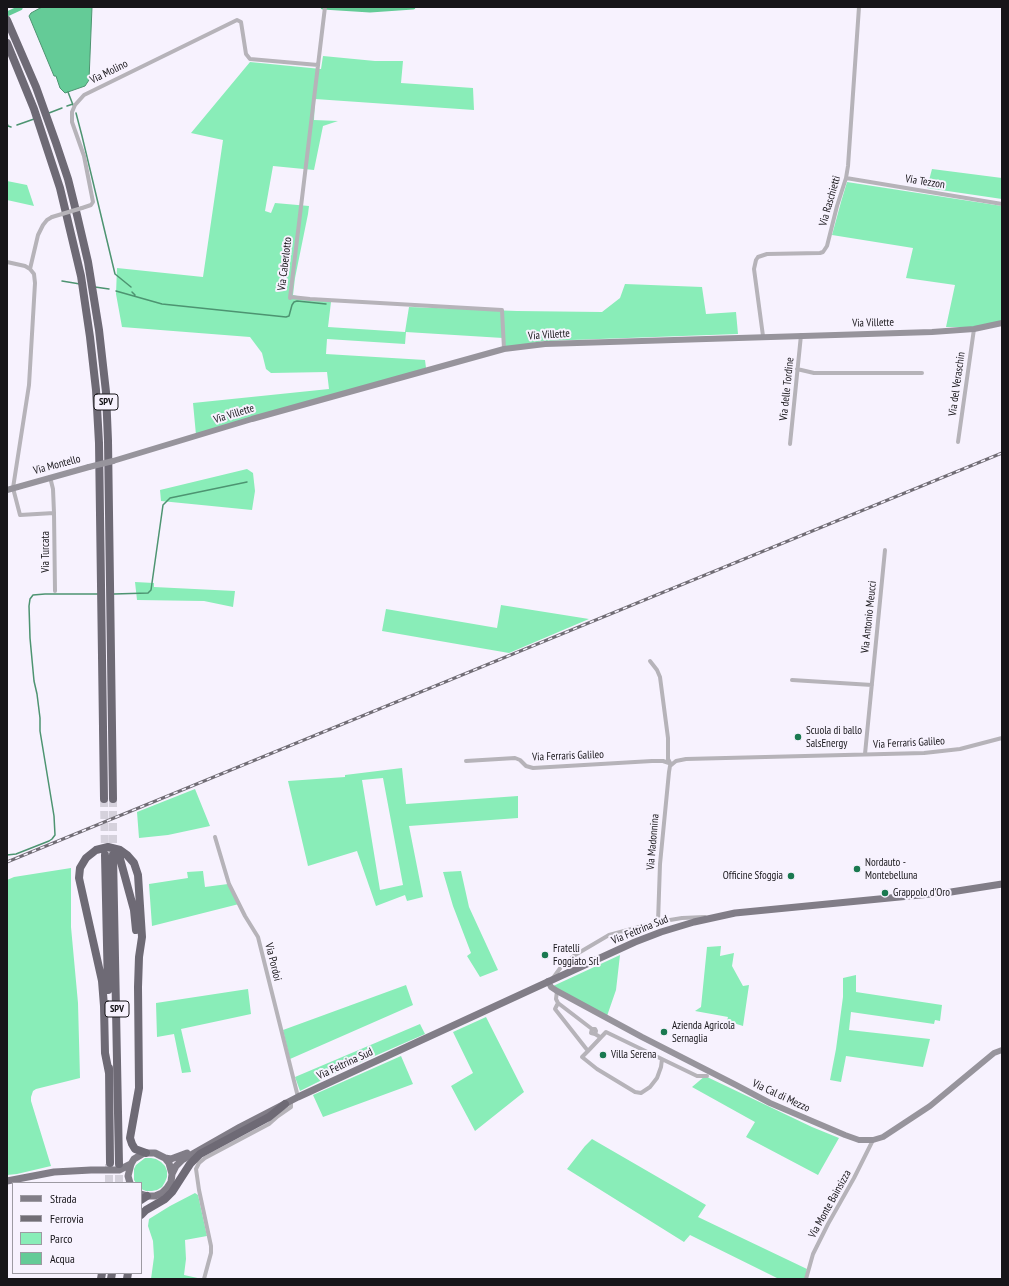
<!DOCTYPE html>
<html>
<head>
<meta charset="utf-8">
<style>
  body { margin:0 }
  #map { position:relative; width:1009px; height:1286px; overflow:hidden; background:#f7f2fe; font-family:"PT Sans Narrow",sans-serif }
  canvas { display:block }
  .frame { position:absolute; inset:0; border:8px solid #171519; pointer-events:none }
  .legend { position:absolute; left:12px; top:1182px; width:130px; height:92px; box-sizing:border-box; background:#f7f2fe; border:1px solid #9d9aa2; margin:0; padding:5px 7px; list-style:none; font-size:12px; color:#171519 }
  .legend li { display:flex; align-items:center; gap:8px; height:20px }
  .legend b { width:20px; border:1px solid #9d9aa2 }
</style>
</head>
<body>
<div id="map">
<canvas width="1009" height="1286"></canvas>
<div class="frame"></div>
<ul class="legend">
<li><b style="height:5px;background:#817d87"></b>Strada</li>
<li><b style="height:5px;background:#716d75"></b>Ferrovia</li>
<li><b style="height:11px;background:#89edb8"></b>Parco</li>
<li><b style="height:11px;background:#64cb97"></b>Acqua</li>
</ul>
</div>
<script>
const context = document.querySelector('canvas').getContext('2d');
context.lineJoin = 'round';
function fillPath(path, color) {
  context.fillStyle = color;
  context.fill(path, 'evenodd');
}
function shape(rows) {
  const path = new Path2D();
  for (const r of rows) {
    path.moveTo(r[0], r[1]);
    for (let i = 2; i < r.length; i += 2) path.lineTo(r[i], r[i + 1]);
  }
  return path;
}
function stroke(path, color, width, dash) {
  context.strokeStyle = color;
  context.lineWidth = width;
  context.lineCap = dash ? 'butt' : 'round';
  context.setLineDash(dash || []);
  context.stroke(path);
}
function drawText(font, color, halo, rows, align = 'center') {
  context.font = font + ' "PT Sans Narrow",sans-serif';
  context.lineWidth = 4;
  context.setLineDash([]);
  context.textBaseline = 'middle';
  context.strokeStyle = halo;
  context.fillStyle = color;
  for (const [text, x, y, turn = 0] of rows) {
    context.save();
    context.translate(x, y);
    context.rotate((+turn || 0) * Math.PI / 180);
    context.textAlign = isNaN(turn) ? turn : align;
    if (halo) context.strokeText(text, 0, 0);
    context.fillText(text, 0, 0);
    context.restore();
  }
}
const green = shape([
  [323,56,375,61,403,61,401,83,473,88,474,110,315,99,314,120,338,121,323,126,314,170,273,166,265,211,271,213,275,203,309,206,308,214,295,278,293,295,310,299,331,302,328,327,405,332,409,307,517,311,602,312,620,298,625,284,702,287,706,314,736,312,738,334,544,341,502,348,503,338,406,332,405,344,327,339,326,354,425,360,426,368,196,435,193,403,329,389,327,372,271,373,266,369,262,353,250,337,122,327,116,294,117,268,203,277,223,140,191,133,250,62,321,69],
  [932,169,1002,178,1002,199,927,188],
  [7,181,27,185,34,206,7,200],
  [847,182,1002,206,1002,321,974,327,946,327,955,285,906,278,913,248,832,235,841,202],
  [247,469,253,473,255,491,252,510,161,501,160,490],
  [135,582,154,583,154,587,235,591,233,607,204,601,137,600],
  [501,605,589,619,509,653,382,631,386,609,497,628],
  [402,768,406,804,518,796,518,818,409,826,423,897,407,901,405,895,376,906,357,851,308,866,288,781,345,777,345,775],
  [383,778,403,885,380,890,362,780],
  [195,789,210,826,168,835,139,838,137,812],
  [71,868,71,927,78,1003,80,1078,36,1089,33,1091,31,1097,31,1101,51,1166,17,1174,7,1175,7,880,14,877],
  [203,871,205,887,228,884,239,904,152,926,149,884,188,878,187,872],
  [461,871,469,907,498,970,480,977,467,956,471,953,453,906,443,872],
  [721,946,720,956,734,953,732,966,743,986,749,985,743,1026,727,1021,728,1017,695,1011,701,1007,707,947],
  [620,955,616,990,607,1016,551,987],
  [856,975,856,992,942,1005,940,1021,935,1020,934,1024,851,1012,849,1030,930,1039,923,1067,846,1056,841,1082,830,1080,836,1049,843,997,843,978],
  [406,985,413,1005,290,1059,283,1030],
  [248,989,251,1014,181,1029,191,1072,182,1073,174,1034,157,1037,156,1003],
  [486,1017,524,1092,475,1131,451,1086,473,1073,453,1032],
  [420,1024,425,1034,336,1073,300,1091,295,1077],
  [401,1056,413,1084,323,1117,313,1095],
  [705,1076,812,1127,839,1138,818,1175,746,1137,755,1122,692,1087],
  [592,1139,706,1205,698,1217,807,1269,805,1279,779,1279,690,1235,684,1242,567,1169,585,1146],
  [145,1158,151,1158,156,1159,161,1162,165,1166,167,1171,167,1177,165,1182,162,1187,157,1190,152,1191,146,1191,141,1189,141,1183,136,1183,134,1180,134,1169,136,1165],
  [195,1193,198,1195,207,1236,185,1240,186,1259,184,1275,202,1279,151,1279,154,1257,153,1241,148,1226,149,1219,170,1206]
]);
const water = shape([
  [42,7,92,7,89,80,85,86,65,93,60,88,56,76,54,76,29,16,31,13,42,7]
]);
const stream = shape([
  [68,92,73,105],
  [67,106,73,104],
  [49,113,62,108],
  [76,113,82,136,115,274,131,287],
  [7,123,8,126,11,127],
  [17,125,34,119],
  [62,281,80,284],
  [95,287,109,289],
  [116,291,162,304,286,317,289,316,292,305,294,302,297,301,326,304],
  [132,292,135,295],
  [114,594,148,593,151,590,163,505,170,498,247,482],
  [7,855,16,854,49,841,52,839,55,835,54,816,40,731,40,718,37,694,34,681,30,638,29,606,30,599,33,595,45,594,98,594]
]);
const canal = shape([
  [323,7,370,10,413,7],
  [7,14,20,8]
]);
const highwayTunnel = shape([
  [104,799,105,854],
  [113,799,113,855],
  [109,1183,109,1164],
  [119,1183,119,1164]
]);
const street = shape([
  [325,7,290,298,291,297,310,299,502,310,504,349],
  [846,178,1002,204],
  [82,208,91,205,93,202,84,156,72,122,72,112,75,105,84,95,237,20,241,22,246,54,250,59,318,65],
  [7,262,25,266,30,269,34,274,35,283,29,385,13,488,20,515,54,513,55,591],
  [30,269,38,235,43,225,47,220,52,217],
  [763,336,754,269,756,260,758,257,767,254,820,253,823,252,827,246,837,206,846,178,848,166,859,7],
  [797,369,814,373,922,373],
  [958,442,974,329],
  [790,444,801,335],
  [50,477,53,489,54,513],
  [650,661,657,670,660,677,668,738,668,759,670,763],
  [792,680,872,685],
  [865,754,885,550],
  [466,761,515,758,520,760,526,766,533,768,652,761,663,761,672,764],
  [215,837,229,884,245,916,258,937,298,1097],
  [658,922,660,864,669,772,670,766,676,761,686,759,924,753,960,749,1002,738],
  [553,978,561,967,575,955,609,935,658,922,682,918,705,917],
  [557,991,556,999,558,1003,555,1009,588,1051,606,1032,697,1076,707,1076],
  [558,1003,592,1029,595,1029,596,1031,595,1034],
  [592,1029,591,1033,595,1034,600,1037],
  [588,1051,582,1057,597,1069,635,1092,641,1093,650,1087,657,1078,661,1067,662,1059],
  [204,1279,211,1253,211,1246,199,1190,196,1169,199,1163,205,1158,269,1124,278,1116,291,1107,291,1100],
  [806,1279,813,1254,828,1224,854,1178,873,1140]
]);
const secondary = shape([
  [113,461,252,419,504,349,545,344,932,332,974,329,1002,323],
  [7,490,89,467],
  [548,981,551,987,557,991,642,1037,736,1085,770,1103,805,1118,845,1135,859,1140,873,1140,883,1137,930,1106,994,1053,1002,1050]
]);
const primary = shape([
  [165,1158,171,1159,187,1153],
  [7,1181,54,1172,91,1170,119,1170,131,1164],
  [130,1183,128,1176,131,1164,134,1159,144,1153,155,1153,165,1158,169,1163,172,1174],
  [141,1194,148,1196,155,1196,162,1193,167,1188,171,1182,172,1174,176,1166,182,1160,240,1127,298,1097,552,980,635,942,661,932,694,922,735,913,951,892,1002,884]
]);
const highway = shape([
  [7,20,36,87,56,143,68,179,77,215,88,262,99,330,106,392,108,441,113,799],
  [7,43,34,109,60,188,81,276,90,337,96,390,99,443,104,799],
  [105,855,108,990],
  [113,855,119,1164],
  [119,855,134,910,136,930],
  [109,1068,110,1163],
  [109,1073,105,1053,104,1006,102,981,79,878,80,868,86,858,96,850,108,847,120,850,127,855,134,863,138,875,142,937,139,957,138,987,139,1088,130,1138,132,1144,135,1149,146,1153],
  [141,1200,147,1196],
  [141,1215,146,1210,165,1199,172,1192,190,1164,200,1154,269,1117,285,1104],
  [101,1279,102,1273],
  [111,1279,112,1273],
  [127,1279,128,1273]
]);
const rail = shape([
  [7,862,1002,453]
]);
const streetBridge = shape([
  [52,217,82,208]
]);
const secondaryBridge = shape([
  [89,467,113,461]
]);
const markers = [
  [798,737,4,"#1a7950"],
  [857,869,4,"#1a7950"],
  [791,876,4,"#1a7950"],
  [885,893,4,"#1a7950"],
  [545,955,4,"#1a7950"],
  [664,1032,4,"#1a7950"],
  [603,1055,4,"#1a7950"]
];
const shields = [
  [106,402,24],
  [117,1009,24]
];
const shieldNames = [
  ["SPV",106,402],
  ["SPV",117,1009]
];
const streetNames = [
  ["Via Molino",109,72,-26],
  ["Via Tezzon",925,182,9],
  ["Via Raschietti",830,201,-74],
  ["Via Caberlotto",285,264,-83],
  ["Via Villette",873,323,-1],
  ["Via Villette",549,335,-4],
  ["Via del Veraschin",957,384,-82],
  ["Via delle Tordine",787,389,-84],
  ["Via Villette",234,414,-17],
  ["Via Montello",57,465,-15],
  ["Via Turcata",46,552,-90],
  ["Via Antonio Meucci",869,617,-84],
  ["Via Ferraris Galileo",909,743,-3],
  ["Via Ferraris Galileo",568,756,-2],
  ["Via Madonnina",653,842,-85],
  ["Via Feltrina Sud",640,930,-22],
  ["Via Pordoi",273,962,76],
  ["Via Feltrina Sud",345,1064,-25],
  ["Via Cal di Mezzo",781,1096,25],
  ["Via Monte Bainsizza",830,1204,-61]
];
const poiNames = [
  ["Scuola di ballo",806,731],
  ["SalsEnergy",806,744],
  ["Nordauto -",865,863],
  ["Montebelluna",865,876],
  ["Officine Sfoggia",783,876,"right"],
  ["Grappolo d'Oro",893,893],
  ["Fratelli",553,949],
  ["Foggiato Srl",553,962],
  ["Azienda Agricola",672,1026],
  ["Sernaglia",672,1039],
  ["Villa Serena",611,1055]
];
fillPath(green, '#89edb8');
fillPath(water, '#64cb97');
stroke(water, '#4d9471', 1);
stroke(stream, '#4d9471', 1.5);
stroke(canal, '#64cb97', 5);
stroke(highwayTunnel, '#d5d1dc', 8, [8, 4]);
stroke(street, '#b6b3b9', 4);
stroke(secondary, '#97949c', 6);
stroke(primary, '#817d87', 7);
stroke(highway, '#6e6a75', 8);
stroke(rail, '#716d75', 3);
stroke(rail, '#f7f2fe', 1.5, [4.5]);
stroke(streetBridge, '#b6b3b9', 4);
stroke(secondaryBridge, '#97949c', 6);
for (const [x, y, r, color] of markers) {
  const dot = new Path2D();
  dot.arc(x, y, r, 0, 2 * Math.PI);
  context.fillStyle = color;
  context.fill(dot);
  stroke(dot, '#f7f2fe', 1.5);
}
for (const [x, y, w] of shields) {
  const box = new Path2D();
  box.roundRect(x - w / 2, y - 8, w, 16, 3);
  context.fillStyle = '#f7f2fe';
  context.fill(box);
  stroke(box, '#171519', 1);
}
drawText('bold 10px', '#171519', null, shieldNames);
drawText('11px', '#171519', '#f7f2fe', streetNames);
drawText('11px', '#171519', '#f7f2fe', poiNames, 'left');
</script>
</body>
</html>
